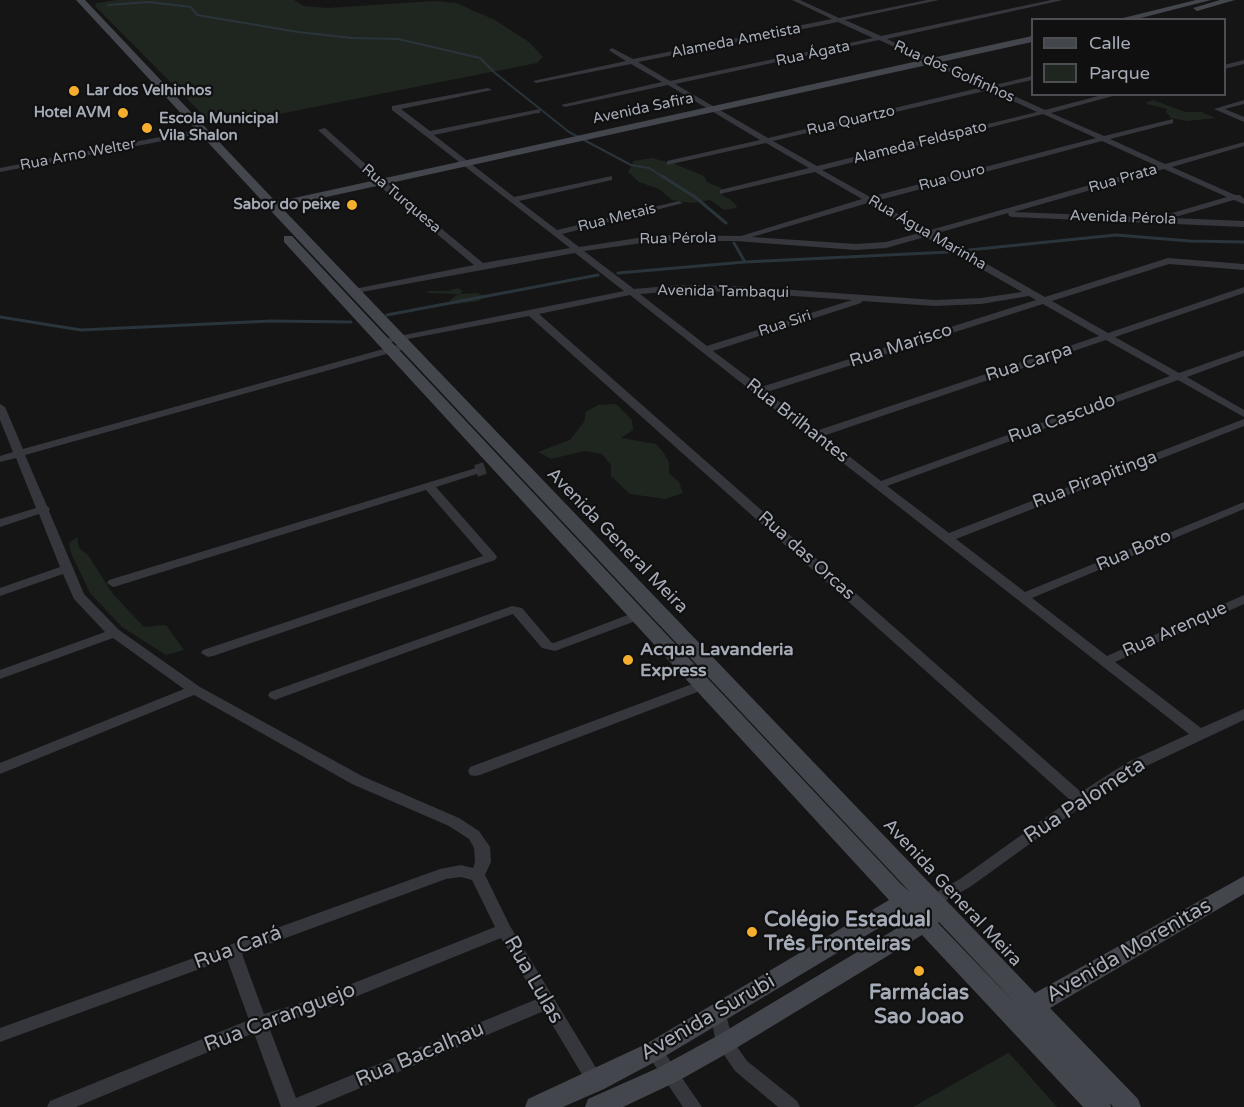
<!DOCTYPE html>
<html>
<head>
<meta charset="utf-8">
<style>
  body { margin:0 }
  #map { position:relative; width:1244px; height:1107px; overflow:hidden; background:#151516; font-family:"Varela Round",sans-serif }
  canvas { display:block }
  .legend { position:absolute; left:1031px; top:18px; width:195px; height:78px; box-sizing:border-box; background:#101011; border:2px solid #4c4e53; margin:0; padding:8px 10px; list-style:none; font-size:18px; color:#a6acb7 }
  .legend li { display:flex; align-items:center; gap:12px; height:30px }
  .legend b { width:30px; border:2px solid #4c4e53 }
</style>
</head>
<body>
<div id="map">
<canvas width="1244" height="1107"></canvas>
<ul class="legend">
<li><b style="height:8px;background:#43464c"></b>Calle</li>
<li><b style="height:16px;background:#1f261f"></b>Parque</li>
</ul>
</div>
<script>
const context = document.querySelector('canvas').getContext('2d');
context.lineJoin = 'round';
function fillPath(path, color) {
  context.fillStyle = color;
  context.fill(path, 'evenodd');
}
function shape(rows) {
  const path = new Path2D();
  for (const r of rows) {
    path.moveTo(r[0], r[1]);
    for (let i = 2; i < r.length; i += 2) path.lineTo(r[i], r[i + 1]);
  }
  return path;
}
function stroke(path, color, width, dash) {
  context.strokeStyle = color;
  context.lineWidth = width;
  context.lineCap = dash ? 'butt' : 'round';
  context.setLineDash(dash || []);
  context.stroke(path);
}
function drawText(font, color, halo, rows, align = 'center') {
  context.font = font + ' "Varela Round",sans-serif';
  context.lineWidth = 4.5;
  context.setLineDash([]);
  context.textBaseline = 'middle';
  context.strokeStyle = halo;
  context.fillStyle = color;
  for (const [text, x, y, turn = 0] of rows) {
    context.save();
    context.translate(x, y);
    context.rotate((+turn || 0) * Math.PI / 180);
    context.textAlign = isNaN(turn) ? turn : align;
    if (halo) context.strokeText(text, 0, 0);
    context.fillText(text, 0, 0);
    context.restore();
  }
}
const green = shape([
  [117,0,294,0,304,6,328,8,434,1,456,3,495,20,529,42,543,57,537,63,223,125,212,124,95,6,96,3],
  [1153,100,1185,112,1201,112,1216,118,1187,121,1171,118,1166,112,1167,109,1147,104,1147,102],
  [652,158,675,164,704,176,707,182,721,188,722,191,719,193,731,200,737,206,736,208,724,210,710,200,691,203,672,200,659,189,639,182,628,172,634,161],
  [458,288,463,291,460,294,477,293,484,296,479,301,456,304,450,303,450,300,458,294,427,293,428,291,448,291],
  [616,404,632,420,633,430,621,438,656,444,664,453,669,463,669,473,679,482,683,493,665,499,630,494,611,476,611,465,602,454,585,451,551,459,538,452,570,440,584,422,586,412,598,405],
  [77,537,79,548,88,555,113,594,144,627,166,625,184,650,166,655,122,627,90,593,71,553,69,543],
  [1009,1053,1057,1107,913,1107,1008,1053]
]);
const streamFar1 = shape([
  [108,5,148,2,191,7,197,15,298,32,352,38,398,39,480,58,495,73,569,132,631,165,649,168,665,178]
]);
const stream = shape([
  [662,176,695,197,726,223],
  [734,243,745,262],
  [969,250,1116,235,1190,241,1244,242],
  [618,273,745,262,949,252],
  [387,315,598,275],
  [0,317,81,330,271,321,351,322]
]);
const streetTunnel = shape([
  [476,471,485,468]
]);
const street = shape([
  [792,0,800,0,839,18,927,0,939,0,845,20,881,36,1051,0,1063,0,887,39,991,86,1032,76,1032,80,997,88,1045,110,1106,94,1120,94,1051,113,1104,136,1173,119,1173,123,1110,139,1165,164,1244,142,1244,146,1172,167,1235,195,1240,195,1244,199,1244,204,1234,200,1172,218,1244,221,1244,227,1012,217,1009,216,1008,213,934,234,1045,297,1168,258,1244,264,1244,270,1169,264,1052,301,1108,333,1244,287,1244,293,1115,337,1179,373,1244,350,1244,356,1187,377,1244,410,1244,417,1178,380,887,486,949,533,1244,419,1244,426,956,539,1025,592,1244,502,1244,509,1032,598,1107,656,1244,595,1244,604,1115,662,1201,728,1244,709,1244,720,1138,770,1085,804,970,887,934,907,928,905,926,901,928,897,960,879,1070,800,529,316,381,344,381,340,384,339,624,291,575,253,351,294,351,290,354,289,474,265,383,189,318,130,325,128,389,185,483,263,570,248,392,110,392,106,488,88,492,90,401,109,430,131,540,109,540,113,537,113,434,135,514,197,612,176,612,180,519,201,557,230,679,201,683,203,562,234,579,247,657,235,741,236,862,199,815,172,720,194,720,190,809,168,766,143,667,165,667,161,760,140,668,85,565,107,561,105,662,82,631,64,536,83,533,81,626,61,610,51,609,50,612,48,633,59,832,19,792,0],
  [838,22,873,38,670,81,638,62,838,22],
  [879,40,983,87,768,138,675,84,879,40],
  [989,90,1037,112,817,166,773,141,989,90],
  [1043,114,1096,138,870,197,822,170,1043,114],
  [1102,141,1157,166,927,231,876,201,1102,141],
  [1164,169,1227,197,1165,215,1165,218,1014,212,1164,169],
  [868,203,919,233,886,242,856,244,752,237,868,203],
  [925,237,1022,292,981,298,935,300,736,286,679,285,634,289,584,251,657,241,735,241,856,250,886,248,925,237],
  [679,291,736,292,852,300,707,346,640,294,679,291],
  [630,295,810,437,1189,734,1128,762,1081,792,539,314,630,295],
  [1029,296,1036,300,761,387,713,351,861,303,862,301,935,306,981,304,1029,296],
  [1043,304,1099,336,816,431,767,392,1043,304],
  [1106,340,1170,376,881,481,823,436,1106,340],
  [1244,60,1244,64,1224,69,1224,65,1244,60],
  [1244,100,1244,104,1225,109,1244,117,1244,122,1214,109,1244,100],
  [191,131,195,133,194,135,0,172,0,168,191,131],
  [405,343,410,346,408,348,25,455,47,506,50,509,49,511,84,594,119,630,200,687,362,776,459,818,479,831,490,847,491,862,485,875,510,926,604,1081,601,1086,595,1089,589,1086,544,1011,315,1107,281,1107,254,1033,76,1107,47,1107,50,1101,249,1020,227,959,0,1042,0,1028,440,869,461,865,473,868,475,862,474,848,469,839,449,826,352,784,194,695,0,774,0,763,184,689,113,638,0,679,0,670,105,632,74,599,63,574,0,596,0,588,60,567,39,514,0,527,0,519,36,508,16,458,0,462,0,456,13,452,0,420,0,404,5,407,23,449,405,343],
  [461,877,472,880,495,927,311,1000,264,1014,242,954,446,879,461,877],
  [501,938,537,999,296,1098,269,1027,320,1011,501,938],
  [476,468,482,471,480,473,436,487,495,554,497,557,495,560,213,656,208,657,201,653,203,650,483,556,426,490,117,586,113,587,107,583,109,580,476,468],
  [512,606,522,608,551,642,554,643,633,613,637,612,643,616,641,619,555,651,542,648,513,614,280,698,275,700,270,698,268,695,270,692,512,606],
  [703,680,708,682,710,685,708,688,480,775,475,776,470,775,468,771,470,767,703,680],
  [718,1005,724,1007,733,1041,747,1061,797,1101,800,1107,778,1107,735,1071,716,1043,710,1012,712,1007,718,1005],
  [654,1044,660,1046,702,1107,683,1107,645,1051,648,1046,654,1044]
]);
const secondary = shape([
  [76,0,85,0,276,202,1032,36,1032,42,281,207,1035,993,1244,876,1244,894,1050,1008,1138,1099,1141,1107,1113,1107,1110,1103,1111,1107,1083,1107,922,935,733,1050,678,1081,623,1107,585,1107,588,1099,660,1067,717,1036,909,921,902,914,662,1058,604,1089,563,1107,525,1107,528,1099,646,1044,889,900,284,242,284,236,292,236,901,884,910,892,270,210,259,210,259,206,265,204,76,0],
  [939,922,1016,1004,938,923,939,922],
  [1196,0,1211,0,1133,20,1115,20,1196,0],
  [1220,0,1235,0,1197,11,1193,8,1220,0]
]);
const markers = [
  [74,91,6,"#f5ae2e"],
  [123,113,6,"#f5ae2e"],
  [147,128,6,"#f5ae2e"],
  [352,205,6,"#f5ae2e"],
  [628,660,6,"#f5ae2e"],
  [752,932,6,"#f5ae2e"],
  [919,971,6,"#f5ae2e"]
];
const farStreetnames = [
  ["Alameda Ametista",736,41,-11],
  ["Rua Ágata",813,54,-12],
  ["Rua dos Golfinhos",954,72,24],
  ["Avenida Safira",643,109,-12],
  ["Rua Quartzo",851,121,-13],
  ["Alameda Feldspato",920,143,-14],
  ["Rua Arno Welter",78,155,-11],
  ["Rua Ouro",952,178,-15],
  ["Rua Prata",1123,179,-16],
  ["Rua Turquesa",401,199,40],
  ["Rua Metais",617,218,-14],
  ["Avenida Pérola",1123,218,2],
  ["Rua Água Marinha",927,233,30],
  ["Rua Pérola",678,239,-1],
  ["Avenida Tambaqui",723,292,1],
  ["Rua Siri",785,324,-18]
];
const farPoinames = [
  ["Lar dos Velhinhos",86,91],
  ["Hotel AVM",111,113,"right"],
  ["Escola Municipal",159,119],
  ["Vila Shalon",159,136],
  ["Sabor do peixe",340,205,"right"]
];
const streetNames = [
  ["Rua Marisco",901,346,-18],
  ["Rua Carpa",1029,363,-18],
  ["Rua Cascudo",1062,419,-20],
  ["Rua Brilhantes",797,421,38],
  ["Rua Pirapitinga",1095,480,-21],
  ["Avenida General Meira",617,541,46],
  ["Rua Boto",1134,551,-23],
  ["Rua das Orcas",806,556,42],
  ["Rua Arenque",1175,630,-24],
  ["Avenida General Meira",952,893,47]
];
const poiNames = [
  ["Acqua Lavanderia",640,650],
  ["Express",640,671]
];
const nearStreetnames = [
  ["Rua Palometa",1085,801,-33],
  ["Rua Cará",238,948,-20],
  ["Avenida Morenitas",1129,951,-30],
  ["Rua Lulas",533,980,60],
  ["Rua Caranguejo",280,1018,-21],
  ["Avenida Surubi",708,1018,-30],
  ["Rua Bacalhau",420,1055,-23]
];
const nearPoinames = [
  ["Colégio Estadual",764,920],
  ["Três Fronteiras",764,944],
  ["Farmácias",919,993,"center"],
  ["Sao Joao",919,1017,"center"]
];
fillPath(green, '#1f261f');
stroke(streamFar1, '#2a343b', 2);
stroke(stream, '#2a343b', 3);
stroke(streetTunnel, '#323336', 12, [12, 6]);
fillPath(street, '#35373c');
fillPath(secondary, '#43464c');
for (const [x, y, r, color] of markers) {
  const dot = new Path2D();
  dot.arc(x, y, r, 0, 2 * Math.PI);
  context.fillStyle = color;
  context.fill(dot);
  stroke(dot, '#101011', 2);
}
drawText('15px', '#a6acb7', '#101011', farStreetnames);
drawText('bold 15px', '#a6acb7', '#101011', farPoinames, 'left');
drawText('18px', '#a6acb7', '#101011', streetNames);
drawText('bold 18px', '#a6acb7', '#101011', poiNames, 'left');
drawText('21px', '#a6acb7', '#101011', nearStreetnames);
drawText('bold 21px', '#a6acb7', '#101011', nearPoinames, 'left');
</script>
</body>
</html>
